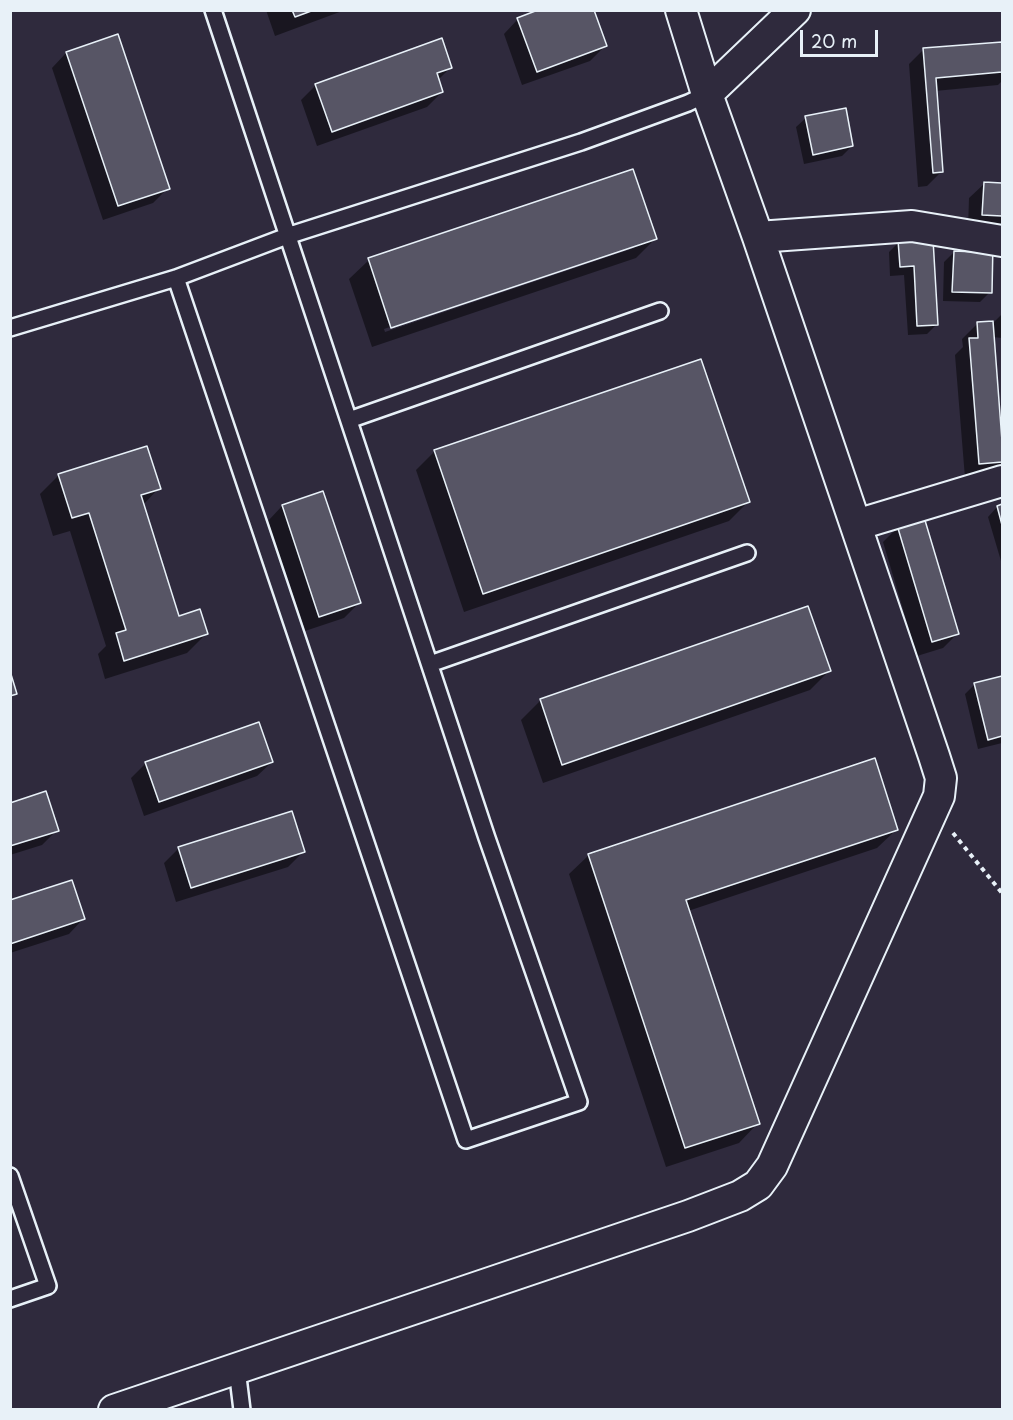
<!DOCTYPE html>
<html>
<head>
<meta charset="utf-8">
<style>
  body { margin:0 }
  #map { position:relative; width:1013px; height:1420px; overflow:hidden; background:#2f2a3d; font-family:"Playpen Sans",sans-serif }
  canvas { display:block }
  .frame { position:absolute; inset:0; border:12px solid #e8f1f8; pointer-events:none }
  .scale { position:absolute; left:800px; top:30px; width:78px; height:27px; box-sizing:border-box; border:3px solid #e8f1f8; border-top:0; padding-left:8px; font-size:18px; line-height:21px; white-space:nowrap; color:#e8f1f8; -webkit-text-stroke:4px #2f2a3d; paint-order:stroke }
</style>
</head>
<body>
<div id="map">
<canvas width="1013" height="1420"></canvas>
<div class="frame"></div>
<div class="scale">20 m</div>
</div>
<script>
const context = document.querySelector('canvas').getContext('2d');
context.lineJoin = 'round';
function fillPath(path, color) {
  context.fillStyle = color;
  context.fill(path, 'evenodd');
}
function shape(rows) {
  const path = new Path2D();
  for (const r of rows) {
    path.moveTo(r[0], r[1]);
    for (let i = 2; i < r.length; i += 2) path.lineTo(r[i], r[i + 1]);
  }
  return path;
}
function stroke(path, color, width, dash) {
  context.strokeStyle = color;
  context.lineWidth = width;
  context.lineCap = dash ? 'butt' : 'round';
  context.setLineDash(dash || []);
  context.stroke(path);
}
const shadow = shape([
  [266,10,345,10,275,36],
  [518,19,605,46,590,61,522,85,504,34],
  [1002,43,1002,81,998,85,935,91,942,171,927,186,918,187,909,64,923,50],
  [66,53,168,188,153,203,103,220,52,68],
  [451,67,438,80,442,92,427,107,317,146,301,100,316,85],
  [806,118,852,146,842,156,804,164,796,127],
  [984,184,1002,184,1002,238,968,229,969,198],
  [655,239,636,258,372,347,349,279,369,260],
  [634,245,634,248,385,332,384,329],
  [932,240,937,324,927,334,908,335,904,275,890,276,889,252,899,242],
  [978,244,990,292,980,302,943,301,944,262,954,252,969,253],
  [1002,314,1002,338,993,337,1002,462,988,476,965,478,955,355,963,347,962,339,977,324,993,323],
  [435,451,748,502,729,521,464,612,416,470],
  [59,475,159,488,143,505,178,618,206,634,187,653,105,679,98,654,106,646,70,531,53,536,40,494],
  [1002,505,1002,561,1001,561,988,517,997,507],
  [282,506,359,603,344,618,305,631,268,521],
  [898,527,957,634,943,648,917,656,883,542],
  [829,671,810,690,543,783,521,720,541,700],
  [1001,678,1002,685,1002,743,978,749,965,694,975,684],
  [272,762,257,776,144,816,131,778,146,763],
  [10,804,57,830,42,845,10,855],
  [897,829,877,848,688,911,758,1123,739,1143,666,1167,569,874,589,855],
  [179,848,303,852,288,867,176,902,164,863],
  [10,902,83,919,69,934,10,953]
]);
const building = shape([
  [292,10,314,10,295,17,292,10],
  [538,10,594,10,607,46,537,72,517,18,538,10],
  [118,34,170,189,118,206,66,52,118,34],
  [442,38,452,68,437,73,443,92,332,132,315,84,442,38],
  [1002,42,1002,72,936,78,943,172,933,173,923,48,1002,42],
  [846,108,853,146,813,155,805,116,846,108],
  [633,169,657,239,391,328,368,258,633,169],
  [984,182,1002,183,1002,216,982,215,984,182],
  [933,239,938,325,917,326,914,266,900,267,898,240,933,239],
  [993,243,992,293,952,292,954,251,977,252,993,243],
  [993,321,1002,441,1002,462,979,464,969,338,978,338,977,322,993,321],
  [701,359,750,502,483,594,434,450,701,359],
  [147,446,161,489,141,495,179,616,200,609,208,634,124,661,116,633,126,630,89,513,72,518,58,474,147,446],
  [323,491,361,603,319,617,282,505,323,491],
  [1002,504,1002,525,997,506,1002,504],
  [924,517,959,634,932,642,897,525,924,517],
  [808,606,831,671,562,765,540,699,808,606],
  [10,671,17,694,10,696,10,671],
  [1002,676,1002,736,988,740,974,683,1002,676],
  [259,722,273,762,159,802,145,762,259,722],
  [875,758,898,830,686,900,760,1124,685,1148,588,854,875,758],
  [46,791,59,831,10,846,10,803,46,791],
  [292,811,305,852,191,888,178,847,292,811],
  [72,880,85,919,10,944,10,900,72,880]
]);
const path = shape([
  [953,833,1002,893]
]);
const lane = shape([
  [176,278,466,1140,579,1102,487,838,213,10],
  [10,328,176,278,287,236,581,142,688,103,707,94],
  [349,420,660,311],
  [430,664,747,553],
  [10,1176,48,1286,10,1299],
  [237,1369,242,1410]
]);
const street = shape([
  [707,94,795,10],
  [758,237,912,226,1002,241],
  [856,525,1002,481],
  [114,1410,688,1216,740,1196,758,1185,772,1166,939,796,941,778,934,756,758,237,707,94,681,10]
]);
fillPath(shadow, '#0007');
fillPath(building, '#575565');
stroke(building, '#e8f1f8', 1.5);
stroke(lane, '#e8f1f8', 20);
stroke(street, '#e8f1f8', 34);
stroke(path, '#e8f1f8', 4, [4.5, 4.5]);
stroke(lane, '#2f2a3d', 15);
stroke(street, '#2f2a3d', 30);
</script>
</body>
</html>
